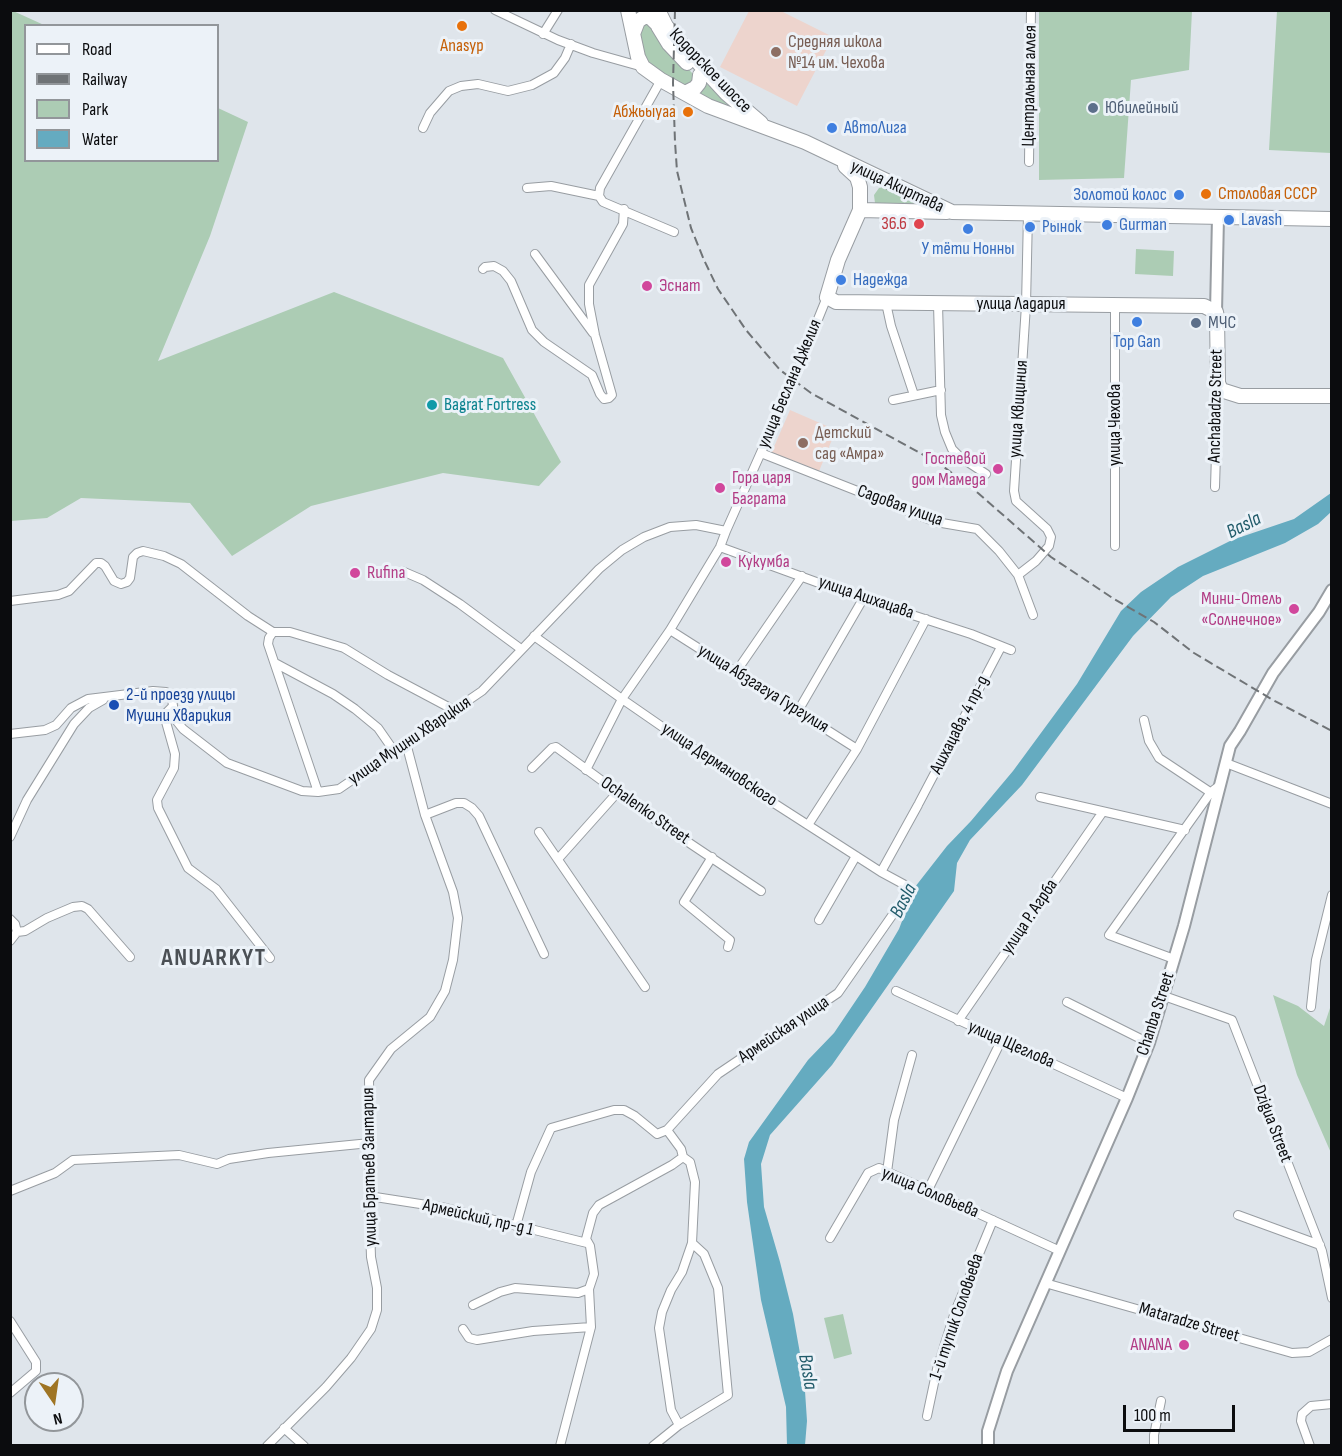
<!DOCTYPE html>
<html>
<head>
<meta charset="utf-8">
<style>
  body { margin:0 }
  #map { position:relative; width:1342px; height:1456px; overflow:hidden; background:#dfe5eb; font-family:"Sofia Sans Condensed",sans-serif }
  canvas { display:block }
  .frame { position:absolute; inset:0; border:12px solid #0b0c0e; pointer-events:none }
  .legend { position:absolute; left:24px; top:24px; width:195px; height:138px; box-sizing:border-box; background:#ecf2f8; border:2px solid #92969a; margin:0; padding:8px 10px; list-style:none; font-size:18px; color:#0b0c0e }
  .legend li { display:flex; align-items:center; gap:12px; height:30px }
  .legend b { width:30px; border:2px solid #92969a }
  .north { position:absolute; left:24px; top:1372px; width:60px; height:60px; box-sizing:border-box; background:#ecf2f8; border:2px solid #92969a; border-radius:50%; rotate:167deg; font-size:16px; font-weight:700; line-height:24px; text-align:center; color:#0b0c0e }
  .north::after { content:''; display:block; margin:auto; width:21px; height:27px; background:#9f7524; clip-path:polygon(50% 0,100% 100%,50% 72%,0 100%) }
  .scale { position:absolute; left:1123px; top:1405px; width:112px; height:27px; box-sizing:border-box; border:3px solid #0b0c0e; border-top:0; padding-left:8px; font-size:18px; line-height:21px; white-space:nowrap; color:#0b0c0e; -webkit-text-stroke:4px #ecf2f8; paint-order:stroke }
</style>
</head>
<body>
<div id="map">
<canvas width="1342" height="1456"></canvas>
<div class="frame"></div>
<ul class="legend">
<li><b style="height:8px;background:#fff"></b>Road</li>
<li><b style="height:8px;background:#6f7376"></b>Railway</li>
<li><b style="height:16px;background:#acccb4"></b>Park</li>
<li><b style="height:16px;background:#65abc0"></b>Water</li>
</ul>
<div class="north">N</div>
<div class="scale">100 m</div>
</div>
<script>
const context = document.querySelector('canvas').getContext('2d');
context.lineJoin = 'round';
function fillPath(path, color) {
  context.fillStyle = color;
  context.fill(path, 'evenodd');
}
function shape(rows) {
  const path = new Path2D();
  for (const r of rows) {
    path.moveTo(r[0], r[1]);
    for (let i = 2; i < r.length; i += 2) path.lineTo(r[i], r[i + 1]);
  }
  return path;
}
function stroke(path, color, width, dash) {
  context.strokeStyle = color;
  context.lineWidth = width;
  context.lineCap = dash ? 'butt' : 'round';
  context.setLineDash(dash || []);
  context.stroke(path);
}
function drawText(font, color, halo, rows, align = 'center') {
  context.font = font + ' "Sofia Sans Condensed",sans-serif';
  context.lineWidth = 6;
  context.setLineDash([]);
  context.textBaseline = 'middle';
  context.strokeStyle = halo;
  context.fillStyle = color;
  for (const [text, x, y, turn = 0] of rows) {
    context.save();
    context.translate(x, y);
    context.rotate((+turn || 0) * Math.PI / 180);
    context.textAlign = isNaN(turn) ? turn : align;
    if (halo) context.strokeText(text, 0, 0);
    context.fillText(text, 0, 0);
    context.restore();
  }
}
const education = shape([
  [749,11,781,11,833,37,797,106,720,67],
  [790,410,836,430,817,476,770,456]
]);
const green = shape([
  [11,10,44,25,26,26,26,160,218,160,218,108,248,122,210,236,158,361,334,292,503,358,561,462,539,486,443,473,311,506,232,556,190,503,81,498,47,518,11,521],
  [1039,11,1192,11,1189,70,1131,80,1124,178,1039,180],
  [1277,11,1331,11,1331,153,1269,150],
  [645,21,652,24,663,42,693,74,694,82,684,89,651,66,644,56,638,32],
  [703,81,713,89,735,113,695,96],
  [883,187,932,209,877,206,875,203,874,195,879,188],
  [1136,249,1174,251,1173,276,1135,274],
  [1273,995,1298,1006,1324,1026,1331,1005,1331,1153,1297,1075],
  [843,1314,852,1354,834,1359,824,1318]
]);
const water = shape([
  [1331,493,1331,512,1318,524,1285,543,1203,576,1171,597,1133,636,1022,785,970,840,957,863,954,891,832,1065,770,1135,761,1164,764,1207,780,1262,793,1314,804,1376,807,1421,805,1445,787,1445,786,1407,761,1300,747,1202,744,1159,749,1142,808,1060,834,1033,865,987,899,929,915,887,947,846,971,821,1013,771,1077,684,1121,611,1141,592,1178,567,1232,540,1294,519]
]);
const street = shape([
  [495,10,558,40,593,53,643,67],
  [543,34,558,10],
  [661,80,600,188,599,196,603,202,674,232],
  [423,128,430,113,449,91,461,86,478,84,508,91,532,85,554,73,565,58,571,44],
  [1029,162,1031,10],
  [527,188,551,186,599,196],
  [535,254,593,333],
  [483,269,485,267,494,266,503,271,511,281,532,330,544,342,592,375,600,394,604,399,609,398,612,395,595,335,589,304,589,285,623,224,624,209],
  [886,303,891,326,914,395],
  [938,304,941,415,945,432,952,449,960,457,986,474],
  [893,400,941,390],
  [761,453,936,522,977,529,999,551,1018,575,1033,615],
  [1215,487,1218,387],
  [1115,546,1115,304],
  [720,547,863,599,971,634,1011,650],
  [402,571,423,580,460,604,521,649],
  [1018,575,1036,561,1049,546,1051,537,1047,529,1016,501,1014,491,1026,305,1028,214],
  [10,601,58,595,69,591,96,563,101,563,105,566,114,581,121,584,127,582,130,578,133,557,137,553,143,551,164,556,181,564,248,616,273,632],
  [670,630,857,749],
  [273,632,290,632,344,648,388,675,454,710],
  [273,632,269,638,268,644,318,792],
  [275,663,333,694,355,709,378,728,394,751],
  [736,672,802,576],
  [172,707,167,712,166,722,175,754,174,768,157,800,158,808,188,868,216,889,270,958],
  [798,711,863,599],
  [1144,720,1149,741,1159,758,1213,794],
  [10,734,45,730,56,725,71,708,88,699,153,691,166,692,172,699,175,719,183,729,227,763,302,791,318,792,339,789,482,691,599,569,622,550,644,537,670,527,696,525,726,531],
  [1226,763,1332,804],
  [532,768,552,748,556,747,661,824,761,891],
  [586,770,622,699,670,630,720,547,726,531,795,376,827,297],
  [1040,797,1185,830],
  [919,803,1001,647],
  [425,815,456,803,464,803,472,808,479,816,544,954],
  [808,825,857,749,926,619],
  [539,832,645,987],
  [10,837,27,800,74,724,89,708,103,700],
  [712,857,684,902,730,940,728,947],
  [558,859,617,793],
  [881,872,918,805],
  [10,919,15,924,17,932,10,941],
  [819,920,856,856],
  [17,932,25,931,47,918,73,907,82,906,88,909,130,957],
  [1174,959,1109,935,1211,792,1219,786],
  [896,991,1127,1098],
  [1164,996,1232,1020,1322,1251,1332,1298],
  [1067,1002,1149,1043],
  [1311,1007,1316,960,1332,895],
  [958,1021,1102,813],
  [667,1130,681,1149,683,1157,690,1162,695,1182,692,1243,682,1272,671,1290,662,1312,659,1328,671,1410,679,1425],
  [887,1172,894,1120,912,1055],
  [928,1190,1001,1041],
  [10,1191,55,1173,73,1160,179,1155,217,1164,229,1159,268,1153,370,1143],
  [369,1196,446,1208,587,1243],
  [1238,1215,1320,1245],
  [516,1226,531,1172,551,1128,614,1110,624,1110,635,1116,657,1134,667,1130,718,1074,838,993,905,897,908,889,905,885,881,872,755,791,622,699,534,636],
  [830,1238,868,1173,879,1168,1060,1251],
  [1045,1283,1292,1353,1309,1352,1332,1339],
  [473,1305,500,1292,515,1288,578,1293,589,1289],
  [10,1321,36,1362,36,1371,10,1393],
  [463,1329,469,1338,477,1340,533,1331,591,1327],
  [927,1416,937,1369,955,1312,993,1220],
  [284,1428,304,1446],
  [267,1446,326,1387,351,1358,371,1329,377,1310,377,1288,371,1257,369,1196,370,1143,369,1080,391,1049,430,1017,445,991,453,960,458,918,453,892,425,815,406,743],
  [560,1446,591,1327,589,1289,594,1274,590,1246,586,1239,593,1213,599,1205,672,1165,683,1157],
  [653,1446,679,1425,728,1395,718,1288,704,1254,692,1243],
  [1154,1446,1154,1435,1161,1401],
  [1310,1446,1301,1421,1302,1414,1311,1406,1332,1404]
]);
const secondary = shape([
  [1216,312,1218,217],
  [988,1446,988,1431,1007,1371,1127,1098,1149,1043,1184,926,1230,746,1240,731,1273,673,1319,612,1332,590]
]);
const highway = shape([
  [628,10,638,57,643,67,661,80,708,106,805,142,952,212,1332,219],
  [658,10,666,26,702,67,727,94,761,123],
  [658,26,669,44,687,63],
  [633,34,638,21,644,17,650,17,657,24],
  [685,93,695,88,699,83,700,75],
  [845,166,857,177,860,187,860,210,838,260,827,297,836,302,1204,306,1216,312,1217,317,1218,383,1221,390,1240,396,1332,396],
  [860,210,947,212]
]);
const rail = shape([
  [675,10,673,83,675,142,677,171,691,228,704,260,718,289,746,330,780,370,811,393,940,464,978,493,1051,557,1114,599,1154,622,1194,653,1273,700,1332,731]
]);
const markers = [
  [462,26,6,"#e8710a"],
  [776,52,6,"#8d6e63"],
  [1093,108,6,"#5c6f8a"],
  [688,112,6,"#e8710a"],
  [832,128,6,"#3f7fe0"],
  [1206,194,6,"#e8710a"],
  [1179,195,6,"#3f7fe0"],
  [1229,220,6,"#3f7fe0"],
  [919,224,6,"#e0444e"],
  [1107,225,6,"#3f7fe0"],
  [1030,227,6,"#3f7fe0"],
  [968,229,6,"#3f7fe0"],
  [841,280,6,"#3f7fe0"],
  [647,286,6,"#d1479c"],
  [1137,322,6,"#3f7fe0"],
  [1196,323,6,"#5c6f8a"],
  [432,405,6,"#0f9aa8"],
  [803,443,6,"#8d6e63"],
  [998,469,6,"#d1479c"],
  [720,488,6,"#d1479c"],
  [726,562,6,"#d1479c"],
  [355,573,6,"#d1479c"],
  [1294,609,6,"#d1479c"],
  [114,705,6,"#1a4fb4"],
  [1184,1345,6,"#d1479c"]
];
const educationNames = [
  ["Средняя школа",788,42],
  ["№14 им. Чехова",788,63],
  ["Детский",815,433],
  ["сад «Амра»",815,454]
];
const foodNames = [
  ["Anasyp",462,46],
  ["Абжьыуаа",676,112,"right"],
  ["Столовая СССР",1218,194,"left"]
];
const streetNames = [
  ["Кодорское шоссе",710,71,46],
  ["Центральная аллея",1030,86,-89],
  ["улица Акиртава",897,187,25],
  ["улица Ладария",1021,304],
  ["улица Беслана Джелия",790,384,-67],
  ["Anchabadze Street",1216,406,-89],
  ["улица Квициния",1019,409,-86],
  ["улица Чехова",1115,425,-90],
  ["Садовая улица",900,506,20],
  ["улица Ашхацава",866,598,19],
  ["улица Абзгагуа Гургулия",763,689,32],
  ["Ашхацава, 4 пр-д",960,725,-63],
  ["улица Мушни Хварцкия",410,741,-34],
  ["улица Дермановского",719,765,34],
  ["Ochalenko Street",645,811,35],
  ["улица Р. Агрба",1030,917,-56],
  ["Chanba Street",1156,1014,-72],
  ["Армейская улица",784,1030,-34],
  ["улица Щеглова",1011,1045,24],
  ["Dzigua Street",1272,1124,69],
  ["улица Братьев Зантария",370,1167,-91],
  ["улица Соловьева",930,1193,23],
  ["Армейский, пр-д 1",478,1218,13],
  ["1-й тупик Соловьева",957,1317,-71],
  ["Mataradze Street",1189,1323,16]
];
const serviceNames = [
  ["Юбилейный",1105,108],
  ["МЧС",1208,323]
];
const shopNames = [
  ["АвтоЛига",844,128],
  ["Золотой колос",1167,195,"right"],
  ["Lavash",1241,220],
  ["Gurman",1119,225],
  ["Рынок",1042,227],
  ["У тёти Нонны",968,249,"center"],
  ["Надежда",853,280],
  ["Top Gan",1137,342,"center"]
];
const healthNames = [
  ["36.6",907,224]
];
const hotelNames = [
  ["Эснат",659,286],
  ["Гостевой",986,459,"right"],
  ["дом Мамеда",986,480,"right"],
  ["Гора царя",732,478],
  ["Баграта",732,499],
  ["Кукумба",738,562],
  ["Rufina",367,573],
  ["Мини-Отель",1282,599,"right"],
  ["«Солнечное»",1282,620,"right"],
  ["ANANA",1172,1345,"right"]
];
const cultureNames = [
  ["Bagrat Fortress",444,405]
];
const transitNames = [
  ["2-й проезд улицы",126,695],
  ["Мушни Хварцкия",126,716]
];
const waterNames = [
  ["Basla",1244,526,-27],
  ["Basla",904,901,-63],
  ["Basla",807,1372,80]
];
const districtNames = [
  ["ANUARKYT",214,959]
];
fillPath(education, '#edd4cd');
fillPath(green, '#acccb4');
fillPath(water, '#65abc0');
stroke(street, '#989da2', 10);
stroke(secondary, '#989da2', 14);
stroke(highway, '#989da2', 16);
stroke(street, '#fff', 8);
stroke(secondary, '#fff', 10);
stroke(highway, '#fff', 14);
stroke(rail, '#6f7376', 2, [9, 4.5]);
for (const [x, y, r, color] of markers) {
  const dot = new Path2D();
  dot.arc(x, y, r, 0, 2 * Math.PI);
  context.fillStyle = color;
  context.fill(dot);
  stroke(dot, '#ecf2f8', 2);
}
drawText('18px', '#785e54', '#ecf2f8', educationNames, 'left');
drawText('18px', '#c56008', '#ecf2f8', foodNames);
drawText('18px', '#0b0c0e', '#ecf2f8', streetNames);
drawText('18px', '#4e5e75', '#ecf2f8', serviceNames, 'left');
drawText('18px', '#366cbe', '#ecf2f8', shopNames, 'left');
drawText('18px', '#be3a42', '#ecf2f8', healthNames, 'right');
drawText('18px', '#b23c85', '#ecf2f8', hotelNames, 'left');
drawText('18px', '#0d838f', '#ecf2f8', cultureNames, 'left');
drawText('18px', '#164399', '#ecf2f8', transitNames, 'left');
drawText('italic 20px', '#215b6a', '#ecf2f8', waterNames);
context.letterSpacing = '1.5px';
drawText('bold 24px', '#4b5055', '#ecf2f8', districtNames);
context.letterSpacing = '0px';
</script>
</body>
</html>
